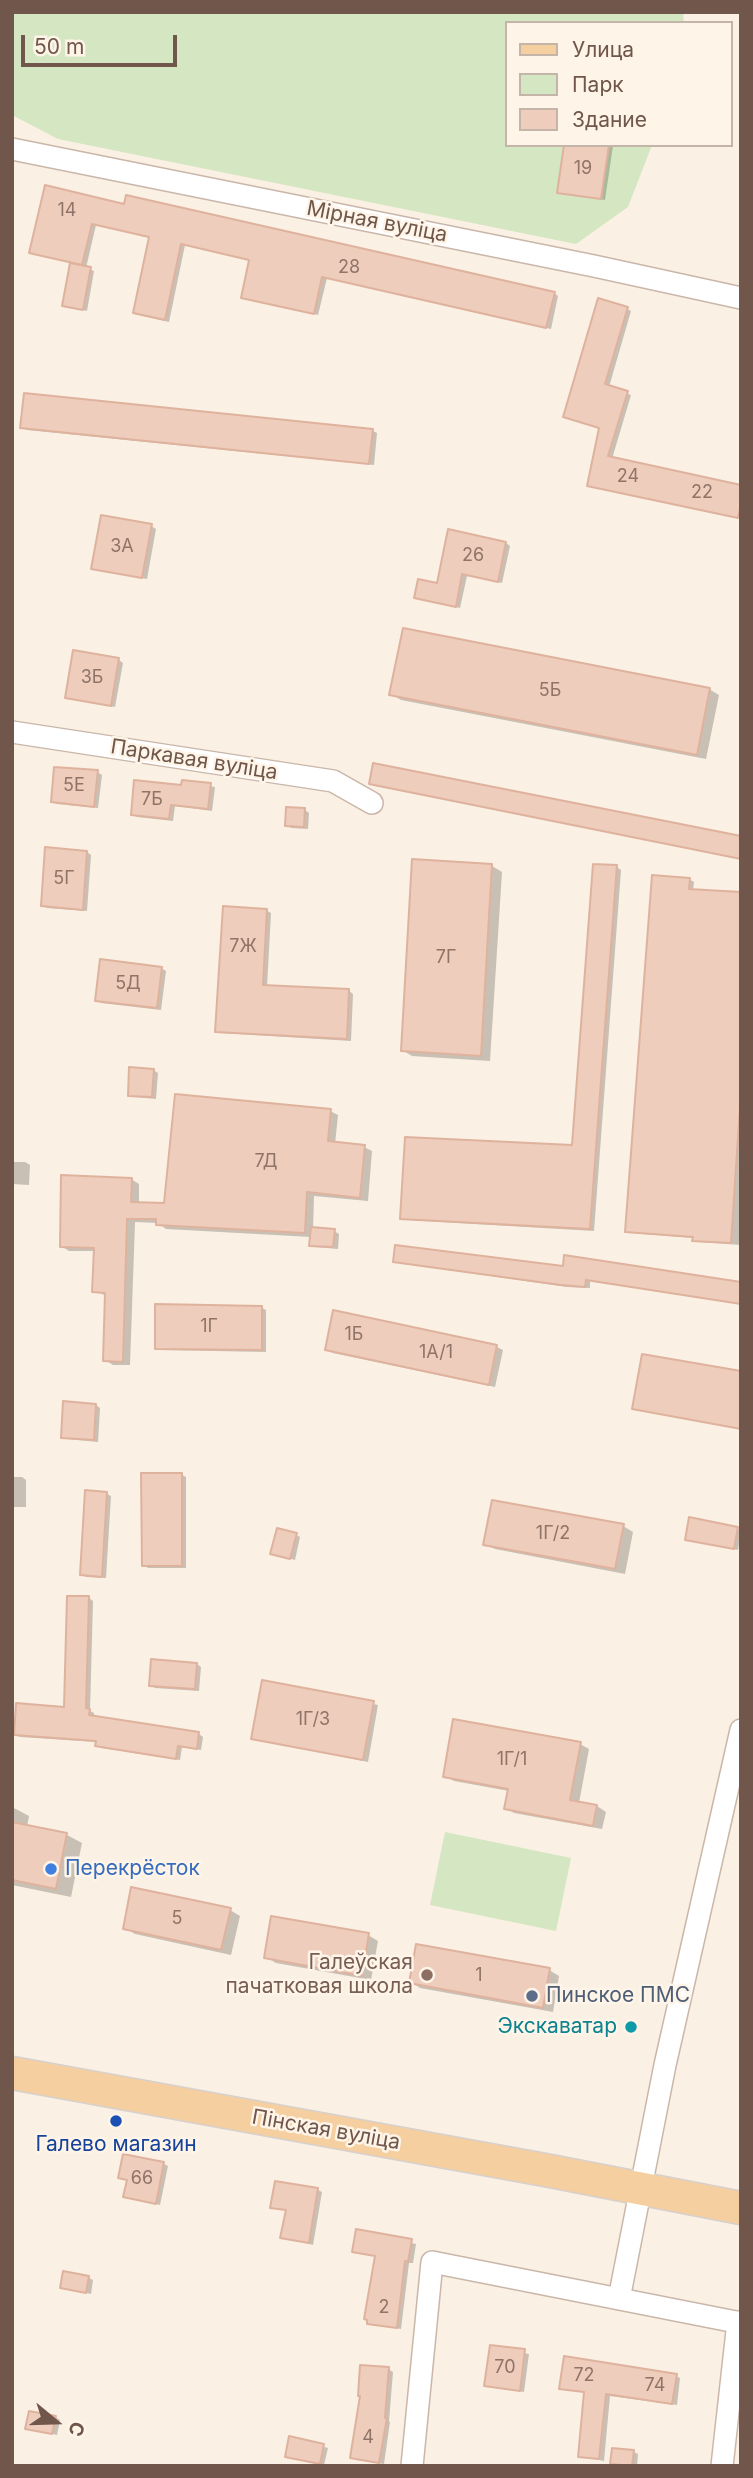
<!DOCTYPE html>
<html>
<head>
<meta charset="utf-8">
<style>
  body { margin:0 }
  #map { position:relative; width:753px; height:2478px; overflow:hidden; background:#faf0e3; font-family:Inter,sans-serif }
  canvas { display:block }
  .frame { position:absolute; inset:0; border:14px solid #70564b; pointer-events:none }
  .legend { position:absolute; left:505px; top:21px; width:228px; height:126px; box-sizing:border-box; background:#fef4e8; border:2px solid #c5b5a9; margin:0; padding:9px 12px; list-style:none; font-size:21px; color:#70564b }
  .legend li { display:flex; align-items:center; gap:14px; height:35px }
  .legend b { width:35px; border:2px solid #c5b5a9 }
  .north { position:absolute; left:21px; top:2387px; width:70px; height:70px; -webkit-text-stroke:5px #fef4e8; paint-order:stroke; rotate:109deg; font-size:19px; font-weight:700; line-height:28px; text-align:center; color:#70564b }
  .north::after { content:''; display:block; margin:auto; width:24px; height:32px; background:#70564b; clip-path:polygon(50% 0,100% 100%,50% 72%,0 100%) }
  .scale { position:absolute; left:21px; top:35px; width:156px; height:32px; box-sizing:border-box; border:4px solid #70564b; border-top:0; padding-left:9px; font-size:21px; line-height:24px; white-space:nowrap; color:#70564b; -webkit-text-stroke:5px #fef4e8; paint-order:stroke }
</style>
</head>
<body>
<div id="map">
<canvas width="753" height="2478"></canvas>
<div class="frame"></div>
<ul class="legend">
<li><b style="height:9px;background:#f5cf9f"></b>Улица</li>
<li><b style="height:19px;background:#d4e7c2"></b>Парк</li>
<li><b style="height:19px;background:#eecdbc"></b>Здание</li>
</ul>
<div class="north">С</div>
<div class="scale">50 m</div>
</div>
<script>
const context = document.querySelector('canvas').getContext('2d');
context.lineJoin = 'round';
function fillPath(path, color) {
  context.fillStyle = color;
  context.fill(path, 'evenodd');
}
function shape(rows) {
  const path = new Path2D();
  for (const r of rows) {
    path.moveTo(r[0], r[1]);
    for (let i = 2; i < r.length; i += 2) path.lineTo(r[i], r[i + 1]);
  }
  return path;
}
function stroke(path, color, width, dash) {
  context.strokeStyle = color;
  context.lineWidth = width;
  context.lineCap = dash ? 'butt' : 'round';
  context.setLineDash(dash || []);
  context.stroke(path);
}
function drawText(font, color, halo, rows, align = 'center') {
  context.font = font + ' Inter,sans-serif';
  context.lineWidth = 5;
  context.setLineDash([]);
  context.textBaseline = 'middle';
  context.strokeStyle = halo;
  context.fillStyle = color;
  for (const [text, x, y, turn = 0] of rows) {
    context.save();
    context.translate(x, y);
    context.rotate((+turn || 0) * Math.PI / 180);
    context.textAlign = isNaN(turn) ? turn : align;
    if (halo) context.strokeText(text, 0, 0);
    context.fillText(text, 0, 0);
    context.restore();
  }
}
const green = shape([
  [12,12,683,12,684,23,506,23,506,145,652,145,628,207,576,244,58,139,12,115],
  [445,1832,571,1858,556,1931,430,1905]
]);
const shadow = shape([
  [566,145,613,146,605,200,559,192],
  [125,206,554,293,558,296,551,329,327,278,318,315,247,299,251,260,185,245,169,322,139,315,134,312,150,238,96,225,86,268,94,271,87,311,64,305,72,263,35,254],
  [627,309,631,311,609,387,631,395,612,459,741,486,741,519,589,485,601,428,565,416],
  [26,395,373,431,377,433,374,465,27,430,22,427],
  [151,526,156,529,147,579,93,568],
  [506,543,510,546,502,583,467,576,460,608,416,597],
  [119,660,123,663,115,707,67,697],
  [709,689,719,695,706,759,401,700,391,694],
  [97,772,102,775,98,808,57,804,52,802],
  [183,781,215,787,212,811,175,806,173,821,137,817,133,814,182,787],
  [371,783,741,838,741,859,376,786],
  [305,810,309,813,308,829,291,828,287,825],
  [87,852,91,855,87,911,47,908,42,905],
  [492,866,502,872,490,1061,412,1056,402,1050],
  [617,867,621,870,594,1231,406,1220,401,1218,574,1147],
  [689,879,694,882,693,891,741,893,741,1245,699,1242,694,1238,631,1233,627,1231],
  [224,908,267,911,271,913,267,987,349,991,353,994,351,1041,221,1033,217,1031],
  [161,968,166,971,161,1010,101,1003,97,1000],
  [153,1070,158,1073,156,1099,134,1097,130,1095],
  [330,1111,338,1115,335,1144,364,1147,372,1151,368,1201,314,1196,313,1229,334,1231,339,1234,338,1249,315,1247,311,1245,311,1237,166,1229,158,1223,135,1222,130,1365,113,1365,105,1360,107,1296,94,1291,96,1251,69,1251,61,1246,131,1179,139,1184,139,1204,166,1205],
  [12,1162,25,1162,30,1165,29,1185,12,1184],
  [395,1261,564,1268,741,1283,741,1304,590,1281,590,1288,567,1287,399,1263],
  [157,1306,262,1308,266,1310,266,1352,161,1350,156,1348],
  [335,1313,497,1347,503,1350,495,1387,333,1353,327,1349],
  [741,1373,741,1429,634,1408],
  [96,1405,100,1408,98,1442,67,1439,62,1437],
  [182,1475,186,1477,186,1568,148,1568,143,1565],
  [12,1477,22,1477,26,1480,26,1507,12,1507],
  [107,1494,111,1496,106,1578,86,1577,82,1574],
  [690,1519,741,1530,738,1550,687,1539],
  [623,1526,633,1532,625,1574,495,1549,485,1544],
  [296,1535,300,1537,295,1560,277,1555],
  [89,1598,93,1601,90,1711,94,1713,94,1717,199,1734,203,1737,201,1750,182,1747,180,1760,101,1748,97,1745,97,1742,20,1737,15,1734,66,1709],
  [197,1664,201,1667,199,1691,155,1688,151,1685],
  [264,1682,378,1705,368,1762,253,1738],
  [580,1744,589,1749,579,1803,597,1806,606,1812,602,1829,514,1813,506,1808,509,1791,454,1781,445,1776],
  [12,1807,29,1816,27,1827,67,1835,82,1843,71,1897,12,1885],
  [230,1910,240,1916,231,1955,135,1934,125,1928],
  [368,1935,378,1941,371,1980,276,1963,266,1957],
  [549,1970,559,1976,553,2012,420,1988,411,1982],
  [164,2164,168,2166,160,2205,125,2196,128,2181,120,2177],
  [318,2190,322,2192,313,2245,282,2237,287,2211,272,2207],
  [358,2231,416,2244,413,2263,409,2263,401,2329,368,2324,377,2257,354,2251],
  [89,2278,93,2280,91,2294,62,2287],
  [491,2347,529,2354,524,2392,486,2385],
  [388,2369,393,2372,389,2421,390,2422,384,2464,356,2460,352,2457,362,2396],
  [676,2376,680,2378,677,2405,610,2396,604,2461,580,2456,586,2393,561,2388],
  [55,2417,60,2420,57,2435,27,2428],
  [290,2438,328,2448,324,2465,291,2458],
  [634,2452,638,2454,637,2466,617,2466,611,2463]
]);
const building = shape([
  [564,145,609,145,601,199,557,193,564,145],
  [45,185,124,204,126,195,555,292,546,328,322,277,314,314,241,298,249,260,181,244,165,320,133,313,149,237,92,224,82,265,29,253,45,185],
  [70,263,91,267,83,310,62,306,70,263],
  [598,298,628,307,605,384,628,391,608,456,741,485,741,504,738,518,587,486,599,428,563,417,598,298],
  [24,393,373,429,369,464,20,428,24,393],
  [101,515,152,524,142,578,91,569,101,515],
  [448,529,506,542,498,582,462,574,456,607,414,598,418,579,437,583,448,529],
  [403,628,710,688,697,755,389,695,403,628],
  [73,650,119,658,111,706,65,698,73,650],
  [373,763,741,836,741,859,369,784,373,763],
  [54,767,98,770,94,807,51,802,54,767],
  [134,780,181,785,182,780,211,783,208,809,171,805,169,819,131,815,134,780],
  [286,807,305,808,304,827,285,826,286,807],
  [45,847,87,851,83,910,41,906,45,847],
  [412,859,492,864,481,1056,401,1051,412,859],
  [593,864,617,865,590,1229,400,1219,405,1137,572,1145,593,864],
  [652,875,690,878,689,889,741,892,741,1092,731,1243,692,1241,693,1237,625,1232,652,875],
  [223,906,267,909,263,985,349,989,347,1039,215,1032,223,906],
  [100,959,162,967,157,1008,95,1001,100,959],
  [129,1067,154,1069,152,1097,128,1096,129,1067],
  [175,1094,331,1109,328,1141,365,1145,360,1198,307,1192,305,1233,156,1225,156,1219,127,1219,123,1362,103,1361,105,1293,92,1292,94,1248,60,1247,61,1175,132,1178,131,1202,164,1203,175,1094],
  [311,1227,335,1229,333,1247,309,1246,311,1227],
  [395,1245,563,1266,564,1255,741,1282,741,1304,586,1280,585,1287,561,1285,393,1262,395,1245],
  [155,1304,262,1306,262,1350,155,1349,155,1304],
  [333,1310,497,1345,489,1385,325,1350,333,1310],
  [642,1354,741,1371,741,1429,632,1409,642,1354],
  [63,1401,96,1404,94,1440,61,1438,63,1401],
  [141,1473,182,1473,182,1566,142,1566,141,1473],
  [85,1490,107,1492,102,1577,80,1575,85,1490],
  [492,1500,624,1524,615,1569,483,1545,492,1500],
  [689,1517,738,1527,734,1549,685,1540,689,1517],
  [277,1528,297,1533,290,1559,270,1554,277,1528],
  [67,1596,89,1596,86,1708,90,1709,89,1715,199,1732,197,1749,178,1746,176,1759,95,1746,96,1741,14,1735,16,1703,64,1707,67,1596],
  [151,1659,197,1663,195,1689,149,1686,151,1659],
  [262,1680,374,1701,363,1760,251,1739,262,1680],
  [453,1719,581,1742,570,1800,597,1805,593,1826,504,1809,508,1789,443,1777,453,1719],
  [12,1822,67,1833,56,1889,12,1880,12,1822],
  [131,1887,231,1908,221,1950,123,1929,131,1887],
  [271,1916,369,1933,362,1976,264,1958,271,1916],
  [416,1944,550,1968,543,2008,409,1983,416,1944],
  [123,2154,164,2162,156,2204,123,2197,127,2180,118,2178,123,2154],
  [275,2181,318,2188,309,2243,280,2238,286,2210,270,2208,275,2181],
  [356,2229,412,2239,408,2262,405,2261,397,2328,367,2324,367,2320,364,2319,375,2256,352,2252,356,2229],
  [63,2271,89,2276,86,2293,60,2288,63,2271],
  [490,2345,525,2349,520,2391,484,2386,490,2345],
  [564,2356,677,2374,672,2404,606,2394,599,2459,578,2457,584,2392,559,2389,564,2356],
  [360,2365,389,2367,385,2418,387,2418,379,2463,350,2458,360,2396,358,2396,360,2365],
  [29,2411,56,2416,52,2434,25,2429,29,2411],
  [289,2436,324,2444,320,2464,285,2457,289,2436],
  [612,2448,634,2450,632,2466,610,2464,612,2448]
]);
const minor = shape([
  [12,149,594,266,741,298],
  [12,732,333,781,372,803],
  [619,2299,665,2065,741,1730],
  [412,2466,432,2262,741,2323],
  [722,2466,738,2322]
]);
const primary = shape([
  [12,2073,545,2170,741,2208]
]);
const markers = [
  [51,1869,7,"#3f7fe0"],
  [427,1975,7,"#8d6e63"],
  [532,1996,7,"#5c6f8a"],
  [631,2027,7,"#0f9aa8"],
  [116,2121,7,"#1a4fb4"]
];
const numberNames = [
  ["19",583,169],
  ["14",67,211],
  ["28",349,268],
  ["24",628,477],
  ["22",702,493],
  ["3А",122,547],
  ["26",473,556],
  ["3Б",92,678],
  ["5Б",550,691],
  ["5Е",74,786],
  ["7Б",152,800],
  ["5Г",64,879],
  ["7Ж",243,947],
  ["7Г",446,958],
  ["5Д",128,984],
  ["7Д",266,1162],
  ["1Г",209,1327],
  ["1Б",354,1335],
  ["1А/1",436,1353],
  ["1Г/2",553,1534],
  ["1Г/3",313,1720],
  ["1Г/1",512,1760],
  ["5",177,1919],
  ["1",479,1976],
  ["66",142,2179],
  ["2",384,2308],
  ["70",505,2368],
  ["72",584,2376],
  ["74",655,2386],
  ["4",368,2438]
];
const streetNames = [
  ["Мірная вуліца",377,222,11],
  ["Паркавая вуліца",194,760,9],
  ["Пінская вуліца",326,2130,10]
];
const shopNames = [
  ["Перекрёсток",65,1869]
];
const educationNames = [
  ["Галеўская",413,1963],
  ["пачатковая школа",413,1987]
];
const serviceNames = [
  ["Пинское ПМС",546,1996]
];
const cultureNames = [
  ["Экскаватар",617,2027]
];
const transitNames = [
  ["Галево магазин",116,2145]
];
fillPath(green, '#d4e7c2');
fillPath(shadow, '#0003');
fillPath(building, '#eecdbc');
stroke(building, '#dfb29e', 2);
stroke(minor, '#cab7aa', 24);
stroke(primary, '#d7d0cd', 35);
stroke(minor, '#fff', 21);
stroke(primary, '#f5cf9f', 32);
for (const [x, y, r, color] of markers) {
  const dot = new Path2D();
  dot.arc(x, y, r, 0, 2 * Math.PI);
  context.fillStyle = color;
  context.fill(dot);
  stroke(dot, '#fef4e8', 2.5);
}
drawText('18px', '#907467', null, numberNames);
drawText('21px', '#70564b', '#fef4e8', streetNames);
drawText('21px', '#366cbe', '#fef4e8', shopNames, 'left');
drawText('21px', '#785e54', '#fef4e8', educationNames, 'right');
drawText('21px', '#4e5e75', '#fef4e8', serviceNames, 'left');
drawText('21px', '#0d838f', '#fef4e8', cultureNames, 'right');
drawText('21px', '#164399', '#fef4e8', transitNames);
</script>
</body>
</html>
